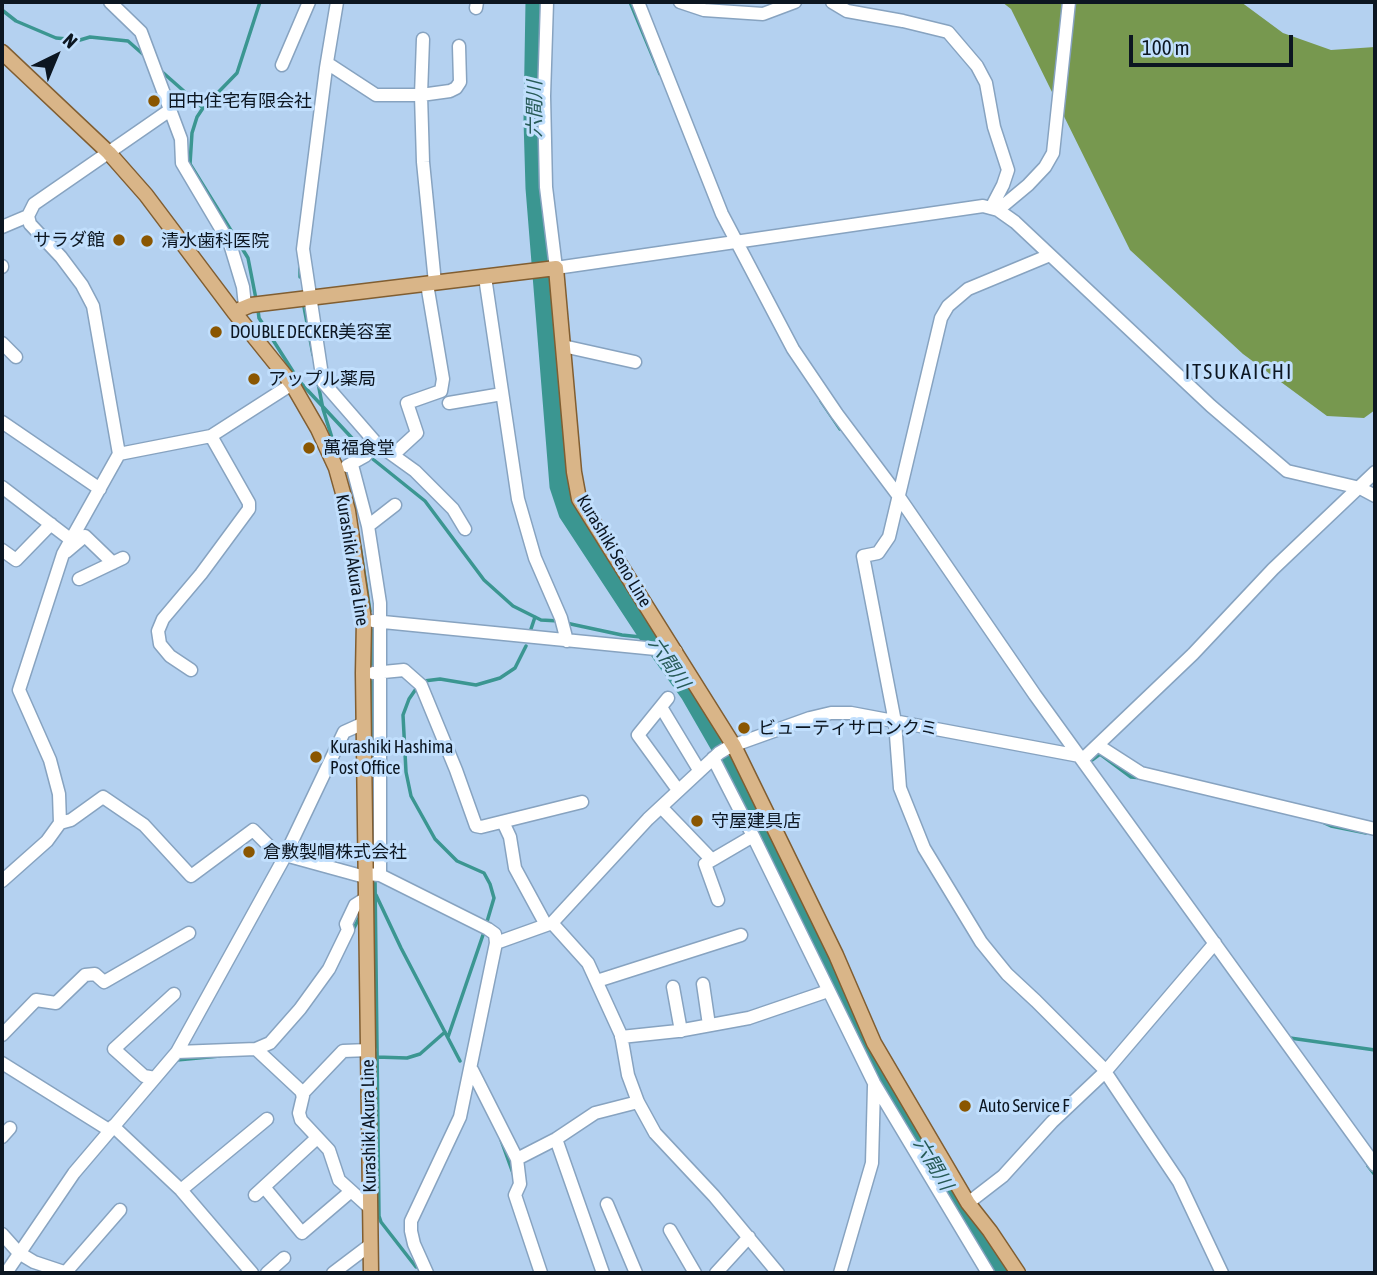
<!DOCTYPE html>
<html>
<head>
<meta charset="utf-8">
<style>
  body { margin:0 }
  #map { position:relative; width:1377px; height:1275px; overflow:hidden; background:#b4d1f0; font-family:"Asap Condensed",sans-serif }
  canvas { display:block }
  .frame { position:absolute; inset:0; border:4px solid #0c1621; pointer-events:none }
  .north { position:absolute; left:21px; top:21px; width:70px; height:70px; -webkit-text-stroke:5px #c1dffd; paint-order:stroke; rotate:43deg; font-size:19px; font-weight:700; line-height:28px; text-align:center; color:#0c1621 }
  .north::after { content:''; display:block; margin:auto; width:24px; height:32px; background:#0c1621; clip-path:polygon(50% 0,100% 100%,50% 72%,0 100%) }
  .scale { position:absolute; left:1129px; top:35px; width:164px; height:32px; box-sizing:border-box; border:4px solid #0c1621; border-top:0; padding-left:9px; font-size:21px; line-height:24px; white-space:nowrap; color:#0c1621; -webkit-text-stroke:5px #c1dffd; paint-order:stroke }
</style>
</head>
<body>
<div id="map">
<canvas width="1377" height="1275"></canvas>
<div class="frame"></div>
<div class="north">N</div>
<div class="scale">100 m</div>
</div>
<script>
const context = document.querySelector('canvas').getContext('2d');
context.lineJoin = 'round';
function fillPath(path, color) {
  context.fillStyle = color;
  context.fill(path, 'evenodd');
}
function shape(rows) {
  const path = new Path2D();
  for (const r of rows) {
    path.moveTo(r[0], r[1]);
    for (let i = 2; i < r.length; i += 2) path.lineTo(r[i], r[i + 1]);
  }
  return path;
}
function stroke(path, color, width, dash) {
  context.strokeStyle = color;
  context.lineWidth = width;
  context.lineCap = dash ? 'butt' : 'round';
  context.setLineDash(dash || []);
  context.stroke(path);
}
function drawText(font, color, halo, rows, align = 'center') {
  context.font = font + ' "Asap Condensed","Noto Sans JP",sans-serif';
  context.lineWidth = 6;
  context.setLineDash([]);
  context.textBaseline = 'middle';
  context.strokeStyle = halo;
  context.fillStyle = color;
  for (const [text, x, y, turn = 0] of rows) {
    context.save();
    context.translate(x, y);
    context.rotate((+turn || 0) * Math.PI / 180);
    context.textAlign = isNaN(turn) ? turn : align;
    if (halo) context.strokeText(text, 0, 0);
    context.fillText(text, 0, 0);
    context.restore();
  }
}
const forest = shape([
  [1002,2,1241,2,1283,33,1331,50,1375,47,1375,410,1364,418,1327,416,1243,354,1130,250,1011,9]
]);
const stream = shape([
  [630,2,660,74],
  [2,10,16,21,56,38,80,40,90,37,128,41,145,56],
  [160,70,203,108],
  [300,268,300,277],
  [256,299,248,258,190,164,192,133,197,117,203,108,237,73,260,2],
  [304,307,313,355],
  [258,310,259,318,299,381,364,451],
  [318,383,323,409,338,457],
  [821,401,840,429],
  [369,456,425,501,484,580,513,606,541,620,559,621],
  [360,546,370,611],
  [566,623,622,635,650,638],
  [531,629,535,617],
  [372,669,373,630],
  [372,677,374,767],
  [424,681,440,679,476,685,500,678,515,668,526,646],
  [418,686,409,699,403,715,406,772,411,796,435,839,457,861,484,873,490,884,494,898,486,925],
  [1092,760,1100,754,1131,777,1142,778],
  [1320,821,1331,826,1366,833],
  [375,877,379,1216,381,1222,416,1267],
  [376,895,401,948,460,1061],
  [352,932,359,918],
  [448,1037,484,932],
  [1290,1038,1375,1050],
  [376,1057,407,1058,420,1054,445,1032],
  [177,1060,220,1056],
  [501,1140,514,1176],
  [1368,1166,1375,1175]
]);
const river = shape([
  [535,2,533,120,535,188,559,486,568,513,650,638,690,694,732,767,809,921,880,1076,1000,1273]
]);
const minor = shape([
  [110,2,141,32,181,139,182,163,230,244,243,287,245,306],
  [337,2,326,68,303,249,323,382,376,443,415,471,453,509,465,529],
  [547,2,544,96,546,187,556,268,983,206,998,210,1015,222,1211,406,1287,471,1360,488,1375,496],
  [638,2,722,214,793,349,837,414,897,494,1035,695,1375,1165],
  [680,2,704,10,763,14,795,2],
  [832,2,847,11,903,21,948,32,977,66,986,83,994,127,1008,170,1003,185,991,208],
  [476,8,477,2],
  [327,63,376,95,421,95,423,39],
  [282,65,309,2],
  [998,210,1028,185,1045,167,1053,153,1069,2],
  [28,216,30,224,61,257,82,285,93,306,119,454,63,554,19,690,50,760,59,794,60,823],
  [2,227,28,216,34,204,170,110],
  [1050,255,968,289,948,306,941,318,889,537,878,553,863,556,895,722,900,788,924,848,981,942,1007,974,1036,1001,1102,1067,1179,1182,1222,1273],
  [2,266,2,267],
  [485,277,518,499,535,558,561,618,567,641],
  [435,283,423,162,421,95,450,91,456,88,460,82,459,46],
  [2,343,16,357],
  [563,346,635,362],
  [449,403,502,394],
  [2,422,100,489],
  [119,454,211,436,292,384],
  [393,455,417,433,407,403,441,391,443,379,427,284],
  [352,465,368,526,380,603,380,875],
  [347,466,365,456,376,443],
  [2,487,70,539],
  [368,526,395,505],
  [2,550,16,560,51,524],
  [66,552,85,536,113,563],
  [79,579,123,558],
  [373,621,676,651],
  [191,670,170,656,160,644,158,631,163,619,201,574,249,509,249,503,211,436],
  [373,673,404,670,421,685,456,770,476,826,481,827,582,802],
  [668,698,638,735,678,790],
  [661,707,699,770],
  [1099,746,1141,773,1375,829],
  [713,758,753,836],
  [661,807,712,860,753,836,874,1083,988,1273],
  [503,822,510,837,515,868,546,925],
  [285,855,365,877],
  [712,860,705,864,718,900],
  [365,874,380,875,488,929,495,934,496,943,460,1117,411,1221,411,1231,414,1244,427,1273],
  [2,881,47,841,60,823,71,820,103,797,144,825,191,876,253,830,283,860],
  [552,923,588,963,621,1035,628,1075,638,1102,655,1133,714,1196,778,1273],
  [496,943,552,923,648,819,719,753,729,747,810,718,831,713,851,713,1085,757,1193,654,1273,569,1375,472],
  [597,981,741,935],
  [703,984,709,1025],
  [673,987,681,1031],
  [2,1035,36,1000,56,1003,85,975,95,974,104,982,189,933],
  [621,1037,678,1031,749,1018,828,991],
  [256,1049,301,1091,303,1096,299,1113,301,1120,329,1150,339,1180,370,1208],
  [177,1052,256,1049,270,1043,300,1009,329,969,348,930,346,924,355,905,366,898],
  [2,1063,109,1130],
  [472,1070,517,1159,520,1184,515,1195,541,1273],
  [155,1078,144,1076,114,1049,174,994],
  [302,1094,343,1051,369,1050],
  [113,1126,181,1190,252,1273],
  [2,1137,10,1128],
  [556,1139,603,1273],
  [517,1159,556,1139,595,1113,638,1102],
  [264,1187,302,1233,350,1192],
  [181,1190,267,1119],
  [255,1195,317,1138],
  [968,1203,1003,1176,1052,1122,1105,1072,1215,943],
  [607,1204,636,1273],
  [670,1230,695,1273],
  [2,1234,19,1253,34,1262,67,1273],
  [66,1272,120,1210],
  [6,1273,74,1173,177,1052,283,860,344,732,364,723],
  [267,1273,284,1258],
  [333,1273,370,1245],
  [716,1273,749,1237],
  [840,1273,872,1163,874,1086]
]);
const major = shape([
  [2,52,109,153,146,195,234,312,292,384,318,429,336,468,348,511,364,620,363,673,371,1273],
  [234,312,251,305,556,268,574,472,579,499,734,746,836,955,874,1043,968,1203,990,1231,1018,1273]
]);
const markers = [
  [154,101,7,"#8a5601"],
  [119,240,7,"#8a5601"],
  [147,241,7,"#8a5601"],
  [216,332,7,"#8a5601"],
  [254,379,7,"#8a5601"],
  [309,448,7,"#8a5601"],
  [744,728,7,"#8a5601"],
  [316,757,7,"#8a5601"],
  [697,821,7,"#8a5601"],
  [249,852,7,"#8a5601"],
  [965,1106,7,"#8a5601"]
];
const poiNames = [
  ["田中住宅有限会社",168,101],
  ["サラダ館",105,240,"right"],
  ["清水歯科医院",161,241],
  ["DOUBLE DECKER美容室",230,332],
  ["アップル薬局",268,379],
  ["萬福食堂",323,448],
  ["ビューティサロンクミ",758,728],
  ["Kurashiki Hashima",330,747],
  ["Post Office",330,768],
  ["守屋建具店",711,821],
  ["倉敷製帽株式会社",263,852],
  ["Auto Service F",979,1106]
];
const streetNames = [
  ["Kurashiki Seno Line",614,551,59],
  ["Kurashiki Akura Line",352,560,81],
  ["Kurashiki Akura Line",369,1126,-91]
];
const waterNames = [
  ["六間川",535,109,-90],
  ["六間川",669,663,56],
  ["六間川",933,1164,59]
];
const quarterNames = [
  ["ITSUKAICHI",1239,372]
];
fillPath(forest, '#77984f');
stroke(stream, '#3b9691', 3.5);
stroke(river, '#3b9691', 19);
stroke(minor, '#87a3c0', 15);
stroke(major, '#815e31', 17);
stroke(minor, '#fff', 12);
stroke(major, '#d9b588', 14);
for (const [x, y, r, color] of markers) {
  const dot = new Path2D();
  dot.arc(x, y, r, 0, 2 * Math.PI);
  context.fillStyle = color;
  context.fill(dot);
  stroke(dot, '#c1dffd', 2.5);
}
drawText('18px', '#0c1621', '#c1dffd', poiNames, 'left');
drawText('18px', '#0c1621', '#c1dffd', streetNames);
drawText('italic 19px', '#265a56', '#c1dffd', waterNames);
context.letterSpacing = '2px';
drawText('21px', '#0c1621', '#c1dffd', quarterNames);
context.letterSpacing = '0px';
</script>
</body>
</html>
